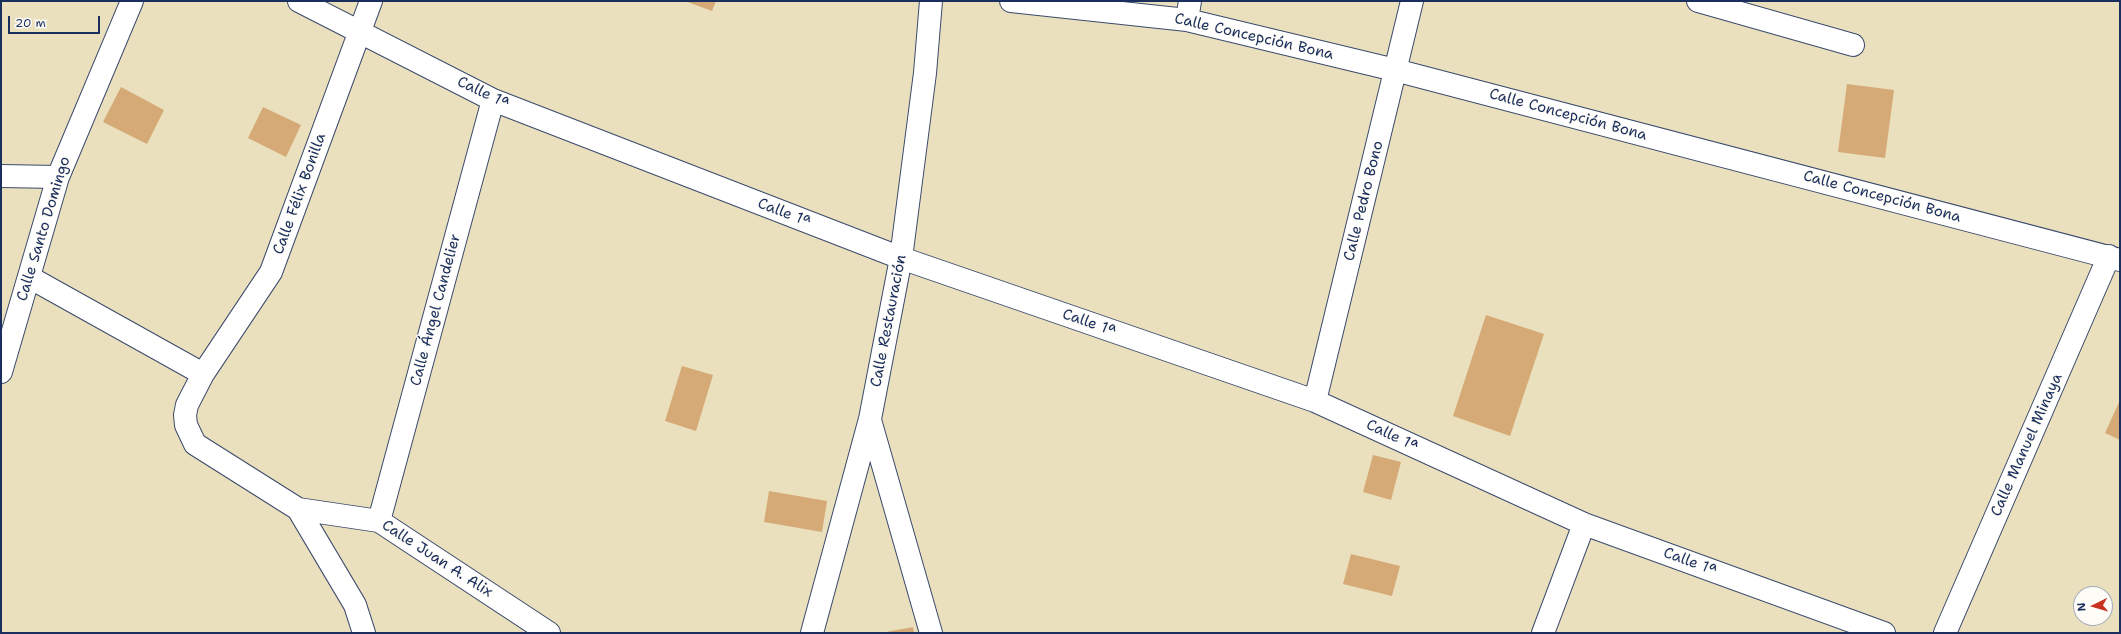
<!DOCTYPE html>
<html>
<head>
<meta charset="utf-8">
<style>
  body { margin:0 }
  #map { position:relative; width:2121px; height:634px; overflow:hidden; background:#ebe0bd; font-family:"Shantell Sans",sans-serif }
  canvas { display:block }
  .frame { position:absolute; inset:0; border:2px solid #1b2f5e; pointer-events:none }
  .north { position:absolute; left:2073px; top:586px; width:40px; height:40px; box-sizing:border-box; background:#fdfcf7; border:1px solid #a3aaba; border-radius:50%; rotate:265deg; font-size:11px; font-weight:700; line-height:16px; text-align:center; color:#1b2f5e }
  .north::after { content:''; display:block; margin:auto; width:14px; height:18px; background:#c8321e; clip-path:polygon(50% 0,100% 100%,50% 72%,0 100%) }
  .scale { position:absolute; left:8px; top:16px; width:92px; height:18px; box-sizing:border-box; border:2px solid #1b2f5e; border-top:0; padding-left:5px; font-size:12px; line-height:14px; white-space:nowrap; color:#1b2f5e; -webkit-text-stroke:3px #fdfcf7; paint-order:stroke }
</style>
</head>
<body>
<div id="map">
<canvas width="2121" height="634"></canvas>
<div class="frame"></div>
<div class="north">N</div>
<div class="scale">20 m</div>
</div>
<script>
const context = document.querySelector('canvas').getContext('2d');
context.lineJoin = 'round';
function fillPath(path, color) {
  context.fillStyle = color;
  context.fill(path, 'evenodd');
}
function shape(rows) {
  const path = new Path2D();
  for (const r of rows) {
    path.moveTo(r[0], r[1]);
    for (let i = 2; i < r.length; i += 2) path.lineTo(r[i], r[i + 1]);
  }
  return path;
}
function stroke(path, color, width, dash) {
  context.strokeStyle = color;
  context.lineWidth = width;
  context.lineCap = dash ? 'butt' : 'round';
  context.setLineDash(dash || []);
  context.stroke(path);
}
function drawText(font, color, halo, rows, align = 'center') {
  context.font = font + ' "Shantell Sans",sans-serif';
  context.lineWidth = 3;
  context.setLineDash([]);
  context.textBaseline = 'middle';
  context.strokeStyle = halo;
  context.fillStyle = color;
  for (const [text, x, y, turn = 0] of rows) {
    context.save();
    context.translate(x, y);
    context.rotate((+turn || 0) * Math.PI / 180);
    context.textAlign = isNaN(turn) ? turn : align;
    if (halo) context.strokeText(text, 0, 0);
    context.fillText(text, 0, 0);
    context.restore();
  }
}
const building = shape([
  [685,1,716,1,712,11],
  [1847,84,1894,90,1885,158,1838,152],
  [121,87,164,110,147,144,103,122],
  [263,107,301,125,286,157,248,138],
  [1486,315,1544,334,1510,436,1453,416],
  [682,366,713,375,696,431,665,421],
  [2120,400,2120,440,2105,433],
  [1373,455,1401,462,1391,500,1363,492],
  [769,491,827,501,822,532,764,522],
  [1351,554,1400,566,1392,596,1343,584],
  [913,627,914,633,886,633,886,632]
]);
const street = shape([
  [299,1,493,100,901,258,1315,401,1584,524,1884,633],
  [371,1,271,272,203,374,187,405,185,415,186,425,195,444,298,509,379,521,549,633],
  [1011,1,1187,20,1395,70,2120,260],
  [1698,1,1853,45],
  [1187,20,1190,1],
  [1,176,58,177],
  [29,277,203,374],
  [1,372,58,177,132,1],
  [1315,401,1412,1],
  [870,420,931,633],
  [298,509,355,605,364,633],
  [379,521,493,100],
  [812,633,870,419,901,258,925,73,931,1],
  [1543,633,1584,524],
  [1945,633,2109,256]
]);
const streetNames = [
  ["Calle Concepción Bona",1254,37,13],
  ["Calle 1ª",483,93,25],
  ["Calle Concepción Bona",1568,115,15],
  ["Calle Félix Bonilla",300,194,-70],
  ["Calle Concepción Bona",1882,197,15],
  ["Calle Pedro Bono",1364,201,-76],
  ["Calle 1ª",784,213,21],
  ["Calle Santo Domingo",44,229,-73],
  ["Calle Ángel Candelier",436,310,-75],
  ["Calle Restauración",889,321,-79],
  ["Calle 1ª",1089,323,19],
  ["Calle 1ª",1392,436,25],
  ["Calle Manuel Minaya",2027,445,-66],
  ["Calle Juan A. Alix",437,559,33],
  ["Calle 1ª",1690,562,20]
];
fillPath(building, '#d5aa76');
stroke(street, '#3a4a6c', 24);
stroke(street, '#fff', 22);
drawText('15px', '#1b2f5e', '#fdfcf7', streetNames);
</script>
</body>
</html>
